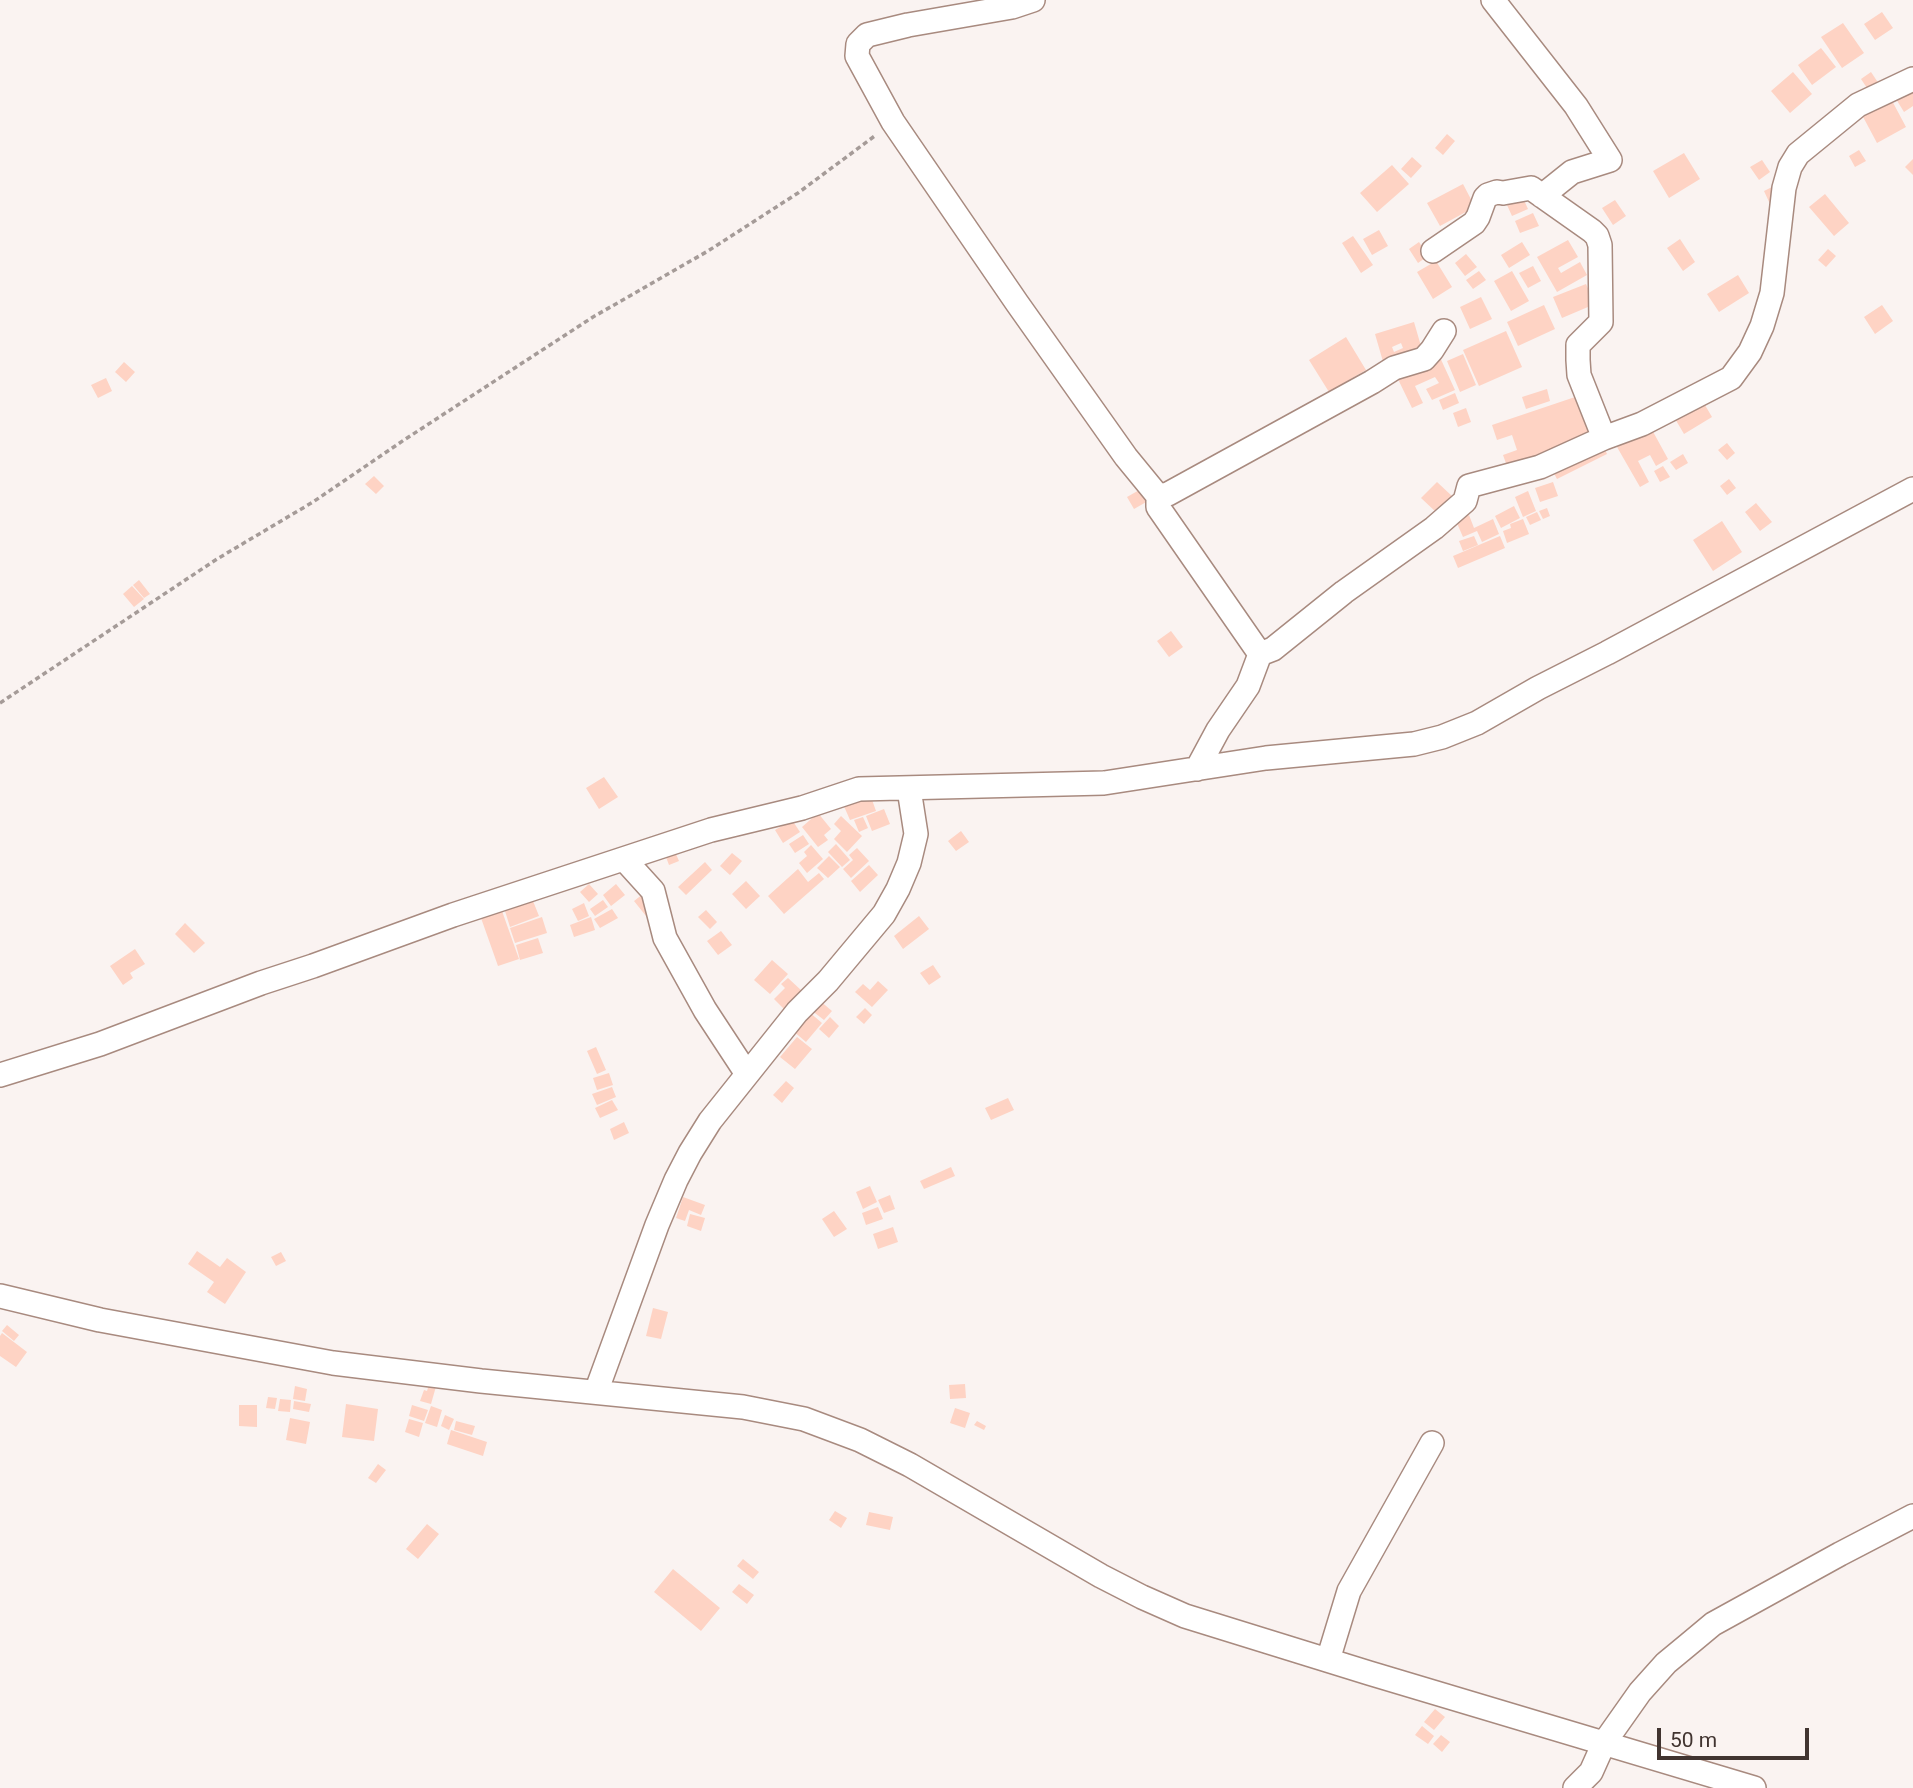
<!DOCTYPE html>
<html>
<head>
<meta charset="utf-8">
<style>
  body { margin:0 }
  #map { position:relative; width:1913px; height:1788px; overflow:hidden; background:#faf3f1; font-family:Roboto,sans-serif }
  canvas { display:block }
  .scale { position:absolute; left:1657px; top:1728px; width:152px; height:32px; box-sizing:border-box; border:4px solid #413430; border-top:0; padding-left:9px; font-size:21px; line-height:24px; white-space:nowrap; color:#413430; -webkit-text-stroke:5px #faf3f1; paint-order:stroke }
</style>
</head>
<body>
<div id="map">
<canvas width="1913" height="1788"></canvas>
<div class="scale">50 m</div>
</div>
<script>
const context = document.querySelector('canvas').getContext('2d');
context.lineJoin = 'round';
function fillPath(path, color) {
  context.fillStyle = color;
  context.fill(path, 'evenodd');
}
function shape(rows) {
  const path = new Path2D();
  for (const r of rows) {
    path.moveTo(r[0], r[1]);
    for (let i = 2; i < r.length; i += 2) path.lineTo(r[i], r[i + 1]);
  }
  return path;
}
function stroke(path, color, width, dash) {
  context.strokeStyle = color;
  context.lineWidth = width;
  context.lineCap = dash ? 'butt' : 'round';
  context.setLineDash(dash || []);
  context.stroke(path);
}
const building = shape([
  [1882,12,1893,28,1875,40,1864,24],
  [1843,23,1864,53,1842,68,1821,37],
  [1821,48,1836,67,1812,85,1798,65],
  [1793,72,1812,94,1790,113,1771,91],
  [1871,72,1879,84,1869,91,1861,79],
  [1911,89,1913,92,1913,106,1904,112,1896,99],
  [1890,97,1906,127,1877,143,1861,113],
  [1447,134,1455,141,1443,155,1435,148],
  [1859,150,1866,161,1855,167,1849,156],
  [1684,153,1700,179,1669,198,1653,171],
  [1412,157,1422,166,1411,178,1401,169],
  [1913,159,1913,175,1905,167],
  [1762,160,1770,172,1759,180,1750,167],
  [1392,165,1409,184,1377,212,1360,193],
  [1463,184,1475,207,1440,226,1427,203],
  [1774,186,1780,200,1770,204,1764,191],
  [1825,194,1849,223,1834,236,1809,207],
  [1523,198,1528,209,1512,216,1507,205],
  [1615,200,1626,216,1613,225,1602,208],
  [1533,213,1539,226,1520,233,1515,221],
  [1379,230,1388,246,1372,255,1363,239],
  [1353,236,1373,265,1361,273,1342,243],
  [1680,239,1695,262,1683,271,1667,248],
  [1568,240,1578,257,1558,268,1561,273,1580,262,1587,275,1557,292,1537,257],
  [1419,242,1428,256,1418,263,1409,249],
  [1522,242,1530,255,1509,268,1501,255],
  [1828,249,1836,256,1826,267,1818,260],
  [1466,254,1477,267,1465,276,1455,263],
  [1436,261,1452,287,1433,299,1417,272],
  [1533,266,1541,281,1528,288,1519,273],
  [1479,271,1486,280,1473,289,1466,280],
  [1512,271,1529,301,1511,311,1494,281],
  [1738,275,1749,293,1719,312,1707,294],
  [1586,284,1595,304,1562,318,1553,297],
  [1481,297,1492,319,1470,329,1460,307],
  [1544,305,1555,329,1518,346,1507,322],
  [1882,305,1893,321,1875,334,1864,317],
  [1414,322,1423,353,1384,365,1375,334],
  [1401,343,1403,348,1394,352,1392,347],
  [1506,331,1522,367,1479,386,1463,350],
  [1346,337,1366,370,1329,392,1309,360],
  [1438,353,1455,390,1432,400,1426,389,1439,383,1435,377,1415,386,1423,403,1412,408,1395,373],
  [1463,354,1476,385,1460,392,1447,361],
  [124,362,135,372,126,382,115,372],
  [106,378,112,391,98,398,91,385],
  [1547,389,1550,401,1526,409,1522,397],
  [1455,393,1459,403,1443,410,1439,400],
  [1578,396,1593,440,1508,469,1503,455,1517,450,1512,435,1497,440,1492,425],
  [1702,400,1712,417,1684,434,1674,417],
  [1466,408,1471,422,1458,427,1453,413],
  [1651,428,1668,459,1656,466,1650,455,1638,461,1649,482,1640,487,1617,447],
  [1601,441,1607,454,1557,479,1550,466],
  [1727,443,1735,453,1727,460,1718,450],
  [1683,454,1688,463,1676,470,1670,462],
  [1663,466,1670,477,1660,482,1654,471],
  [374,476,384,486,376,494,365,484],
  [1729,479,1736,488,1727,495,1720,486],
  [1437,482,1452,496,1437,513,1421,498],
  [1553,482,1558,496,1540,502,1535,488],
  [1141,489,1148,501,1134,509,1127,497],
  [1528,491,1536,511,1523,517,1515,497],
  [1756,503,1772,522,1760,531,1745,512],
  [1514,506,1520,518,1501,528,1495,516],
  [1547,508,1550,516,1543,519,1539,511],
  [1537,512,1541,520,1530,525,1526,517],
  [1469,515,1474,528,1493,519,1499,534,1482,542,1477,531,1463,537,1456,521],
  [1523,519,1529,534,1507,543,1503,531,1511,528,1510,524],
  [1722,521,1742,552,1713,571,1693,540],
  [1474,536,1478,545,1463,551,1459,541],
  [1500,536,1505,548,1458,568,1453,556],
  [139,580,150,594,144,598,133,585],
  [132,586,144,599,134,607,123,594],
  [1171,631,1183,647,1169,657,1157,641],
  [604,777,618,797,599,809,586,788],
  [870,794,876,811,850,820,843,804],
  [884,809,890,824,872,831,866,816],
  [818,813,831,829,824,835,828,840,818,847,802,827],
  [841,816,862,836,847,852,834,839,841,831,834,824],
  [863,817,868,828,859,832,854,820],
  [792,820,800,832,783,843,775,830],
  [961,831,969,842,956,851,948,841],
  [803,835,809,844,795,853,789,844],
  [836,844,850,860,842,867,828,852],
  [672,845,679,861,669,865,663,849],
  [811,845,823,859,807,873,799,863,807,856,804,852],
  [857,848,869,861,851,878,843,869,853,860,849,855],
  [732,853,742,861,730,875,720,866],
  [829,856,840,867,828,878,817,868],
  [705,862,712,870,686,895,678,887],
  [869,865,878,875,860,892,851,881],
  [798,869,808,882,819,873,824,879,784,914,768,896],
  [746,881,760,896,746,909,732,894],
  [589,884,598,894,589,902,580,892],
  [616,884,625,895,611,906,603,895],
  [643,894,654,909,646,916,634,901],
  [603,900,608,907,595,916,590,909],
  [533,901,539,916,510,927,505,911],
  [584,903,589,916,578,921,572,909],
  [612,909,618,918,600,928,594,919],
  [706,910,717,922,710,929,698,917],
  [502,911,519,959,498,966,481,918],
  [919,916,929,929,903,949,894,936],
  [542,917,547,933,515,943,510,928],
  [591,917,595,930,574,937,570,925],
  [185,923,205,943,194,953,175,934],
  [721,931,732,945,718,955,707,941],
  [538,938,543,953,520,960,516,945],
  [135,949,145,964,130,973,133,978,123,985,110,966],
  [772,960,788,974,770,994,754,980],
  [933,965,941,977,929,985,920,973],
  [788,978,802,991,784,1009,774,999,785,988,781,984],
  [878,981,888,990,872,1007,855,992,863,984,870,990],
  [819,1000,832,1011,824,1020,811,1010],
  [865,1008,872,1015,864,1024,856,1017],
  [808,1011,822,1023,806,1042,792,1030],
  [830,1017,839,1026,829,1038,819,1029],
  [797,1037,812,1049,795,1069,780,1057],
  [596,1047,606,1070,597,1074,587,1051],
  [609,1073,613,1085,597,1090,593,1078],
  [786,1081,794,1088,782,1103,773,1095],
  [612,1087,616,1097,597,1105,592,1094],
  [1008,1098,1014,1110,991,1120,985,1108],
  [612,1100,618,1110,600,1118,595,1108],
  [624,1122,629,1133,614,1140,610,1129],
  [951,1167,955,1176,924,1189,920,1181],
  [870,1186,877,1202,863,1209,856,1192],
  [890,1195,895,1209,884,1213,878,1200],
  [683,1197,705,1205,701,1215,689,1210,685,1221,676,1218],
  [878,1207,883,1219,866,1225,862,1213],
  [834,1211,847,1229,834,1237,822,1219],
  [690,1214,705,1218,701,1231,687,1226],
  [893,1227,898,1242,878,1249,873,1234],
  [197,1251,220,1267,227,1258,246,1272,225,1304,207,1292,214,1282,188,1264],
  [281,1252,286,1261,276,1266,271,1257],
  [653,1308,668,1312,661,1339,646,1336],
  [7,1325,19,1335,14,1341,2,1331],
  [2,1333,27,1352,16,1367,0,1356,0,1336],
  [430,1381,437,1383,431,1404,420,1401,424,1390,427,1391],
  [965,1384,966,1398,950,1399,949,1385],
  [295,1386,307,1389,305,1401,293,1399],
  [268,1397,277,1398,275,1409,266,1408],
  [280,1399,291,1400,290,1412,278,1411],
  [294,1401,311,1404,309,1412,293,1409],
  [346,1404,378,1409,374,1441,342,1437],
  [239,1405,257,1405,257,1427,239,1426],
  [412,1405,428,1410,424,1421,409,1416],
  [431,1406,442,1410,437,1427,425,1423],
  [955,1408,970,1413,965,1428,950,1423],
  [445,1415,454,1419,449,1430,441,1426],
  [290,1418,310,1422,306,1444,286,1440],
  [409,1419,423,1423,419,1437,405,1432],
  [456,1421,475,1426,472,1435,454,1430],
  [977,1421,986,1426,984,1430,974,1425],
  [451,1430,487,1442,483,1456,447,1444],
  [378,1464,386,1470,376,1483,368,1478],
  [835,1511,847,1518,841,1528,829,1520],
  [869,1512,893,1517,890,1530,866,1525],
  [427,1524,439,1534,418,1559,406,1549],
  [743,1559,759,1572,753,1579,737,1566],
  [673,1569,720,1608,701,1631,654,1592],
  [739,1584,754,1595,747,1604,732,1592],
  [1435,1709,1445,1717,1434,1730,1424,1722],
  [1422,1726,1434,1736,1428,1744,1415,1735],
  [1441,1735,1450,1742,1442,1752,1433,1744]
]);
const path = shape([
  [0,703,217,559,313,502,404,440,593,317,708,251,798,193,876,135]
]);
const street = shape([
  [1033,0,1012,7,908,25,867,35,858,44,857,56,893,122,1017,303,1126,457,1158,496],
  [1493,0,1576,106,1610,160,1572,172,1542,196],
  [1433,251,1474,223,1478,217,1485,198,1488,195,1497,192,1503,193,1531,188,1592,231,1597,236,1600,245,1601,322,1578,345,1578,360,1579,375,1604,438],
  [1260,654,1158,507,1158,496,1168,494,1372,382,1394,368,1424,359,1432,350,1444,331],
  [1197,769,1218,730,1248,686,1260,654,1273,649,1344,592,1434,528,1465,501,1469,486,1540,467,1604,438,1642,424,1731,378,1750,352,1762,326,1772,293,1784,188,1790,167,1798,154,1858,105,1913,79],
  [624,859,653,891,665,938,705,1010,747,1074],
  [0,1075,100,1044,261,983,313,966,453,915,711,830,802,808,859,789,1104,783,1266,758,1414,744,1442,737,1477,723,1538,688,1607,653,1913,489],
  [0,1296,100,1320,333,1363,481,1381,743,1407,804,1419,860,1440,910,1465,1101,1576,1142,1597,1185,1616,1369,1673,1754,1788],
  [596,1392,657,1225,676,1180,690,1153,710,1121,797,1012,828,981,884,914,898,889,909,863,916,834,909,789],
  [1328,1660,1349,1591,1432,1443],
  [1575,1788,1591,1772,1604,1743,1640,1692,1666,1663,1689,1644,1713,1624,1840,1554,1913,1516]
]);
fillPath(building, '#fed3c4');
stroke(street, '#a88a7f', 26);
stroke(path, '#a59b98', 3.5, [5, 3.5]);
stroke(street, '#fff', 23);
</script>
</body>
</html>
